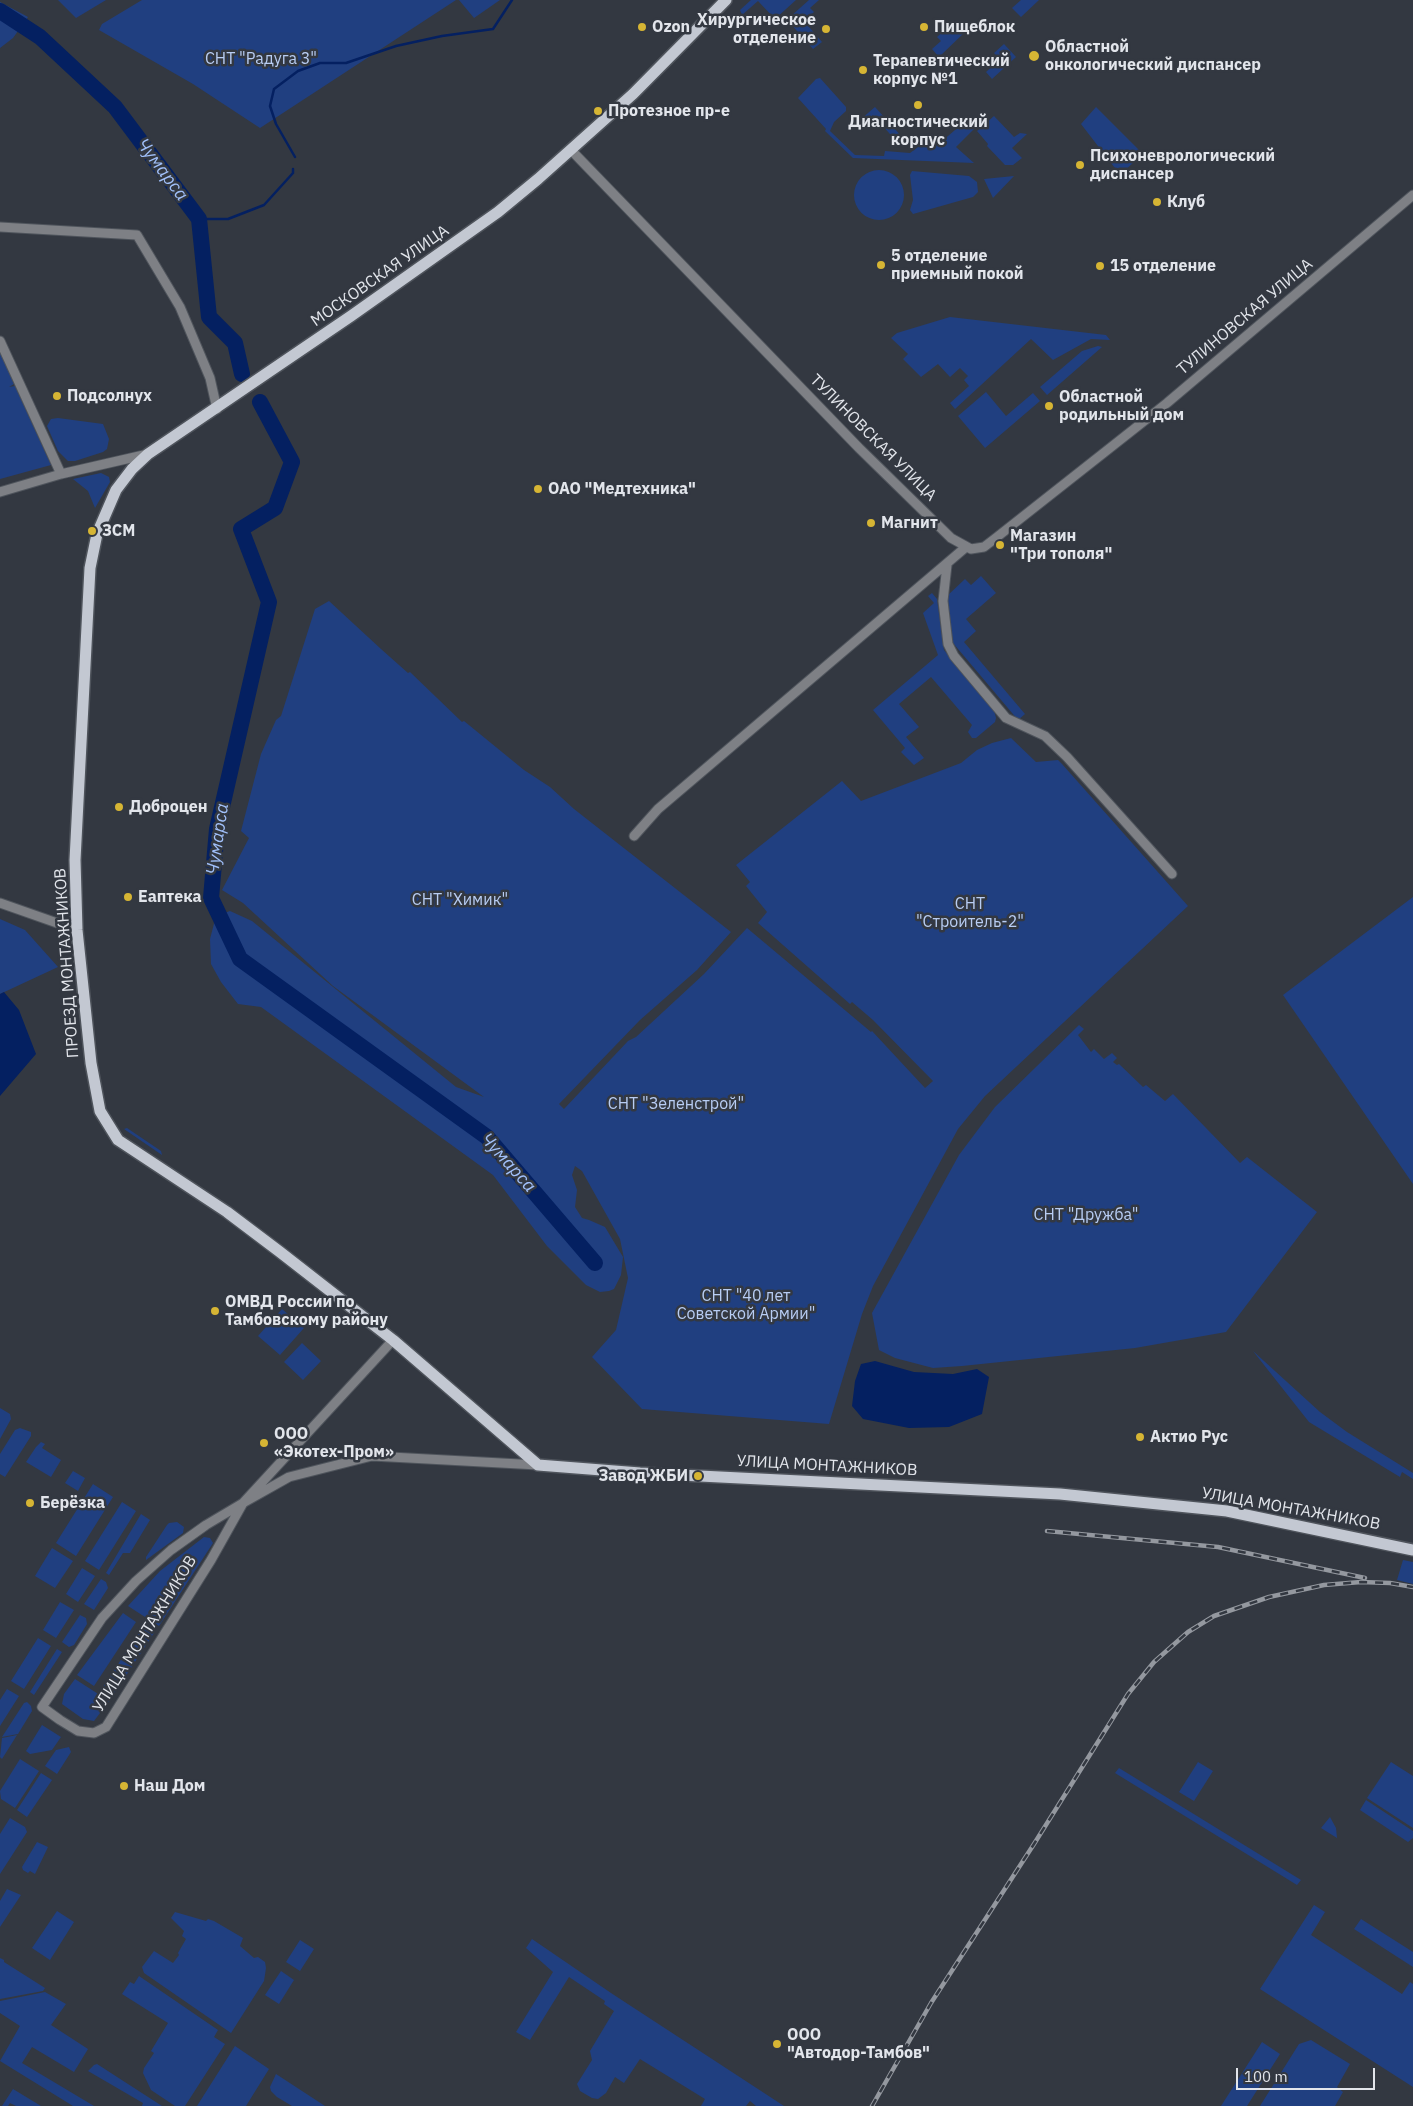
<!DOCTYPE html>
<html>
<head>
<meta charset="utf-8">
<style>
  body { margin:0 }
  #map { position:relative; width:1413px; height:2106px; overflow:hidden; background:#333841; font-family:"IBM Plex Sans",sans-serif }
  canvas { display:block }
  .scale { position:absolute; left:1236px; top:2068px; width:139px; height:22px; box-sizing:border-box; border:2px solid #e2e5eb; border-top:0; padding-left:6px; font-size:15px; line-height:18px; white-space:nowrap; color:#e2e5eb; -webkit-text-stroke:4px #333841; paint-order:stroke }
</style>
</head>
<body>
<div id="map">
<canvas width="1413" height="2106"></canvas>
<div class="scale">100 m</div>
</div>
<script>
const context = document.querySelector('canvas').getContext('2d');
context.lineJoin = 'round';
function fillPath(path, color) {
  context.fillStyle = color;
  context.fill(path, 'evenodd');
}
function shape(rows) {
  const path = new Path2D();
  for (const r of rows) {
    if (r.length === 3) {
      path.moveTo(r[0] + r[2], r[1]);
      path.arc(r[0], r[1], r[2], 0, 2 * Math.PI);
      continue;
    }
    path.moveTo(r[0], r[1]);
    for (let i = 2; i < r.length; i += 2) path.lineTo(r[i], r[i + 1]);
  }
  return path;
}
function stroke(path, color, width, dash) {
  context.strokeStyle = color;
  context.lineWidth = width;
  context.lineCap = dash ? 'butt' : 'round';
  context.setLineDash(dash || []);
  context.stroke(path);
}
function drawText(font, color, halo, rows, align = 'center') {
  context.font = font + ' "IBM Plex Sans",sans-serif';
  context.lineWidth = 5;
  context.setLineDash([]);
  context.textBaseline = 'middle';
  context.strokeStyle = halo;
  context.fillStyle = color;
  for (const [text, x, y, turn = 0] of rows) {
    context.save();
    context.translate(x, y);
    context.rotate((+turn || 0) * Math.PI / 180);
    context.textAlign = isNaN(turn) ? turn : align;
    if (halo) context.strokeText(text, 0, 0);
    context.fillText(text, 0, 0);
    context.restore();
  }
}
const green = shape([
  [58,0,106,0,76,18],
  [142,0,456,0,260,128,193,84,99,30,102,24],
  [459,0,500,0,474,18],
  [751,0,796,0,775,19,758,1,742,15,740,10],
  [809,0,819,0,810,8,814,12,804,21,822,42,813,49,789,22,791,16],
  [1021,0,1039,0,1021,17,1012,8],
  [0,2,28,17,13,38,0,48],
  [955,21,965,32,939,57,932,49,941,41,937,37],
  [1004,44,1016,57,992,79,986,72,1000,59,994,53],
  [820,78,846,107,846,111,834,122,830,131,855,155,884,156,885,151,910,153,929,139,936,138,941,142,962,124,976,117,981,122,956,147,974,163,853,158,825,131,826,129,798,98,816,79],
  [875,107,903,138,903,142,901,144,898,143,873,115,864,122,861,122,861,119],
  [1096,107,1143,154,1123,172,1118,172,1081,124],
  [994,116,1014,137,1020,133,1027,134,1012,148,1022,158,1013,165,1005,165,987,146,988,144,977,131],
  [879,195,25],
  [912,171,969,176,977,182,978,192,973,197,913,214,910,210,913,200,910,175],
  [1014,176,993,198,984,179],
  [950,317,1106,335,1110,340,1091,339,1053,360,1031,339,955,409,950,403,969,386,964,380,968,376,960,368,950,377,938,364,921,377,903,359,908,354,891,338,897,333],
  [1098,346,1102,347,1047,395,1040,387,1082,351],
  [0,351,14,384,9,387,15,386,51,465,0,479],
  [986,392,1006,416,1033,393,1040,401,985,448,958,416],
  [58,418,103,424,109,439,107,449,103,452,75,461,68,461,58,451,47,426,51,419],
  [101,473,109,477,110,482,95,508,88,491,73,479],
  [981,576,996,593,966,619,976,631,964,642,1025,714,1018,720,953,643,947,596,965,579,971,585],
  [932,593,937,599,944,650,994,710,996,718,995,722,976,738,972,738,968,732,972,725,931,677,899,704,919,727,906,737,924,758,914,765,901,752,905,748,873,710,938,655,923,613,934,603,928,596],
  [329,601,381,649,408,673,410,672,462,722,464,721,524,770,550,787,574,809,731,932,697,970,640,1020,559,1104,564,1109,628,1041,636,1037,704,974,747,928,871,1032,872,1031,925,1088,933,1081,873,1020,852,1002,850,1004,758,923,767,912,746,886,750,882,736,865,842,781,861,801,961,763,977,750,992,743,1011,738,1036,762,1058,760,1062,764,1188,906,985,1096,958,1129,873,1286,862,1314,829,1424,642,1409,592,1357,616,1330,628,1278,620,1239,582,1171,575,1166,572,1175,577,1190,575,1207,582,1218,589,1220,605,1227,623,1257,621,1275,614,1289,609,1291,600,1292,586,1285,547,1246,493,1175,261,1007,238,1004,221,982,211,964,210,939,216,916,230,911,252,921,456,1087,484,1097,333,986,243,903,222,890,249,838,241,831,261,754,276,720,281,716,315,609],
  [1413,897,1413,1184,1283,995],
  [0,919,25,930,58,967,0,994],
  [1079,1025,1084,1029,1078,1035,1091,1052,1094,1049,1104,1059,1112,1053,1117,1058,1113,1062,1117,1065,1119,1064,1143,1087,1146,1085,1165,1101,1173,1094,1240,1163,1247,1157,1317,1212,1226,1332,1135,1348,962,1366,933,1368,895,1358,879,1350,872,1313,959,1155,995,1107],
  [127,1128,161,1151,162,1155,124,1129],
  [282,1309,304,1328,280,1355,258,1336],
  [302,1343,321,1361,303,1380,284,1362],
  [1253,1351,1320,1412,1347,1432,1413,1473,1413,1479,1402,1472,1400,1477,1309,1422],
  [0,1408,10,1414,11,1419,0,1439],
  [20,1428,31,1432,31,1436,5,1477,0,1474,0,1454,15,1430],
  [41,1442,45,1444,42,1448,61,1460,51,1477,26,1462,36,1447],
  [73,1471,85,1478,78,1491,65,1483],
  [93,1484,113,1497,76,1556,56,1543],
  [122,1502,136,1511,99,1570,85,1561],
  [141,1514,150,1520,130,1553,123,1553,109,1575,106,1573],
  [177,1522,184,1527,183,1533,146,1560,146,1557,167,1525,169,1523],
  [204,1537,210,1538,213,1543,159,1626,128,1606,160,1571],
  [52,1548,73,1561,55,1588,35,1576],
  [1403,1560,1413,1562,1413,1584,1397,1580],
  [82,1568,95,1576,78,1602,66,1594],
  [101,1579,106,1582,108,1588,94,1610,84,1604],
  [60,1602,74,1610,56,1638,43,1630],
  [123,1613,136,1622,94,1686,77,1675],
  [80,1615,86,1618,87,1624,74,1645,69,1647,62,1642],
  [143,1626,154,1633,112,1697,101,1690],
  [38,1638,51,1646,24,1689,11,1681],
  [57,1649,62,1652,34,1695,30,1692],
  [75,1679,109,1701,94,1721,83,1719,62,1704,64,1694],
  [7,1689,19,1696,0,1726,0,1700],
  [27,1702,31,1706,32,1711,18,1734,2,1737,24,1703],
  [42,1725,61,1737,52,1750,30,1754,26,1751],
  [17,1735,2,1759,0,1757,2,1738],
  [69,1747,71,1752,57,1774,45,1766,56,1750],
  [20,1759,39,1771,15,1808,1,1799,0,1791],
  [1198,1762,1213,1771,1194,1801,1179,1792],
  [1391,1762,1413,1776,1413,1828,1367,1798],
  [1119,1768,1301,1880,1297,1885,1115,1773],
  [41,1773,52,1780,27,1817,17,1810],
  [1366,1800,1413,1831,1413,1838,1408,1842,1360,1810],
  [1330,1817,1336,1828,1337,1838,1321,1828],
  [10,1818,25,1827,27,1832,0,1874,0,1834],
  [37,1842,48,1847,35,1874,30,1871,28,1873,23,1870,22,1867],
  [7,1889,21,1895,0,1927,0,1901],
  [1314,1905,1325,1912,1311,1935,1402,1994,1410,1982,1413,1984,1413,2087,1260,1989],
  [57,1911,74,1922,50,1960,32,1948],
  [175,1912,206,1921,208,1919,214,1921,243,1938,240,1946,254,1958,258,1957,265,1962,266,1968,264,1981,231,2033,144,1973,142,1967,154,1951,173,1963,179,1955,178,1953,186,1939,182,1936,184,1931,171,1918],
  [1361,1919,1413,1952,1413,1967,1354,1929],
  [532,1939,611,1993,784,2106,756,2106,750,2101,746,2106,701,2106,705,2099,640,2059,624,2083,615,2077,606,2093,598,2099,592,2098,580,2091,577,2084,592,2060,590,2051,614,2011,604,2004,605,2001,569,1977,530,2040,516,2032,553,1972,526,1948],
  [300,1940,314,1949,300,1971,286,1962],
  [0,1958,4,1960,4,1962,45,1988,43,1991,0,1999],
  [281,1971,294,1980,279,2004,265,1995],
  [139,1976,218,2030,214,2037,225,2044,185,2106,175,2106,151,2090,143,2073,144,2068,154,2053,151,2051,168,2023,122,1994,130,1982,134,1984],
  [45,1992,66,2004,51,2025,88,2049,74,2072,32,2047,22,2063,94,2106,73,2106,0,2061,20,2026,0,2013,0,2001],
  [1311,2040,1350,2064,1337,2087,1343,2092,1335,2106,1260,2106,1299,2044],
  [1262,2042,1280,2054,1247,2106,1221,2106],
  [235,2046,269,2069,246,2106,197,2106],
  [97,2064,162,2106,142,2106,143,2103,88,2071,94,2065],
  [276,2074,325,2106,292,2106,277,2097,271,2091,270,2087],
  [13,2089,41,2106,16,2106,10,2103,8,2106,2,2106]
]);
const water = shape([
  [4,992,19,1010,36,1054,0,1096,0,994],
  [875,1361,914,1372,953,1374,977,1369,989,1377,982,1414,949,1427,909,1428,863,1419,852,1406,855,1381,861,1364]
]);
const stream = shape([
  [295,157,276,124,270,106,274,89,298,71,320,63,346,63,396,46,442,36,493,29,512,0],
  [199,219,228,219,264,205,293,173,293,169]
]);
const river = shape([
  [0,11,40,37,115,107,199,219,209,317,235,343,242,374],
  [260,402,292,462,275,508,241,529,269,602,217,829,211,898,240,959,487,1137,595,1263]
]);
const minor = shape([
  [571,150,859,448,951,538,971,549,984,547,997,537,1167,403,1413,195],
  [0,227,137,235,180,307,210,378,217,409],
  [0,341,61,474],
  [0,492,61,474,148,454],
  [947,565,943,601,948,644,954,656,1006,718,1045,736,1067,757,1172,874],
  [634,836,658,809,966,547],
  [0,903,77,930],
  [393,1340,243,1503,211,1560,106,1727,94,1733,78,1731,60,1720,42,1707,102,1618,136,1581,171,1550,206,1525,243,1503,289,1477,372,1456,538,1465]
]);
const major = shape([
  [726,0,633,94,538,179,498,212,351,316,148,454,132,469,116,490,97,534,90,568,75,860,77,930,91,1063,100,1111,118,1140,227,1212,280,1252,393,1340,538,1465,640,1473,1060,1494,1227,1511,1413,1550]
]);
const rail = shape([
  [1047,1531,1218,1547,1365,1578],
  [872,2106,931,2003,1034,1844,1128,1694,1154,1662,1188,1632,1214,1616,1269,1597,1324,1585,1361,1582,1390,1583,1413,1587]
]);
const markers = [
  [642,27,5,"#d6b534"],
  [924,27,5,"#d6b534"],
  [826,29,5,"#d6b534"],
  [1034,56,6,"#d6b534"],
  [863,70,5,"#d6b534"],
  [918,105,5,"#d6b534"],
  [598,111,5,"#d6b534"],
  [1080,165,5,"#d6b534"],
  [1157,202,5,"#d6b534"],
  [881,265,5,"#d6b534"],
  [1100,266,5,"#d6b534"],
  [57,396,5,"#d6b534"],
  [1049,406,5,"#d6b534"],
  [538,489,5,"#d6b534"],
  [871,523,5,"#d6b534"],
  [92,531,5,"#d6b534"],
  [1000,545,5,"#d6b534"],
  [119,807,5,"#d6b534"],
  [128,897,5,"#d6b534"],
  [215,1311,5,"#d6b534"],
  [1140,1437,5,"#d6b534"],
  [264,1443,5,"#d6b534"],
  [698,1476,5,"#d6b534"],
  [30,1503,5,"#d6b534"],
  [124,1786,5,"#d6b534"],
  [777,2044,5,"#d6b534"]
];
const poiNames = [
  ["Хирургическое",816,20,"right"],
  ["отделение",816,38,"right"],
  ["Ozon",652,27],
  ["Пищеблок",934,27],
  ["Областной",1045,47],
  ["онкологический диспансер",1045,65],
  ["Терапевтический",873,61],
  ["корпус №1",873,79],
  ["Протезное пр-е",608,111],
  ["Диагностический",918,122,"center"],
  ["корпус",918,140,"center"],
  ["Психоневрологический",1090,156],
  ["диспансер",1090,174],
  ["Клуб",1167,202],
  ["5 отделение",891,256],
  ["приемный покой",891,274],
  ["15 отделение",1110,266],
  ["Подсолнух",67,396],
  ["Областной",1059,397],
  ["родильный дом",1059,415],
  ["ОАО \"Медтехника\"",548,489],
  ["Магнит",881,523],
  ["ЗСМ",102,531],
  ["Магазин",1010,536],
  ["\"Три тополя\"",1010,554],
  ["Доброцен",129,807],
  ["Еаптека",138,897],
  ["ОМВД России по",225,1302],
  ["Тамбовскому району",225,1320],
  ["ООО",274,1434],
  ["«Экотех-Пром»",274,1452],
  ["Актио Рус",1150,1437],
  ["Завод ЖБИ",688,1476,"right"],
  ["Берёзка",40,1503],
  ["Наш Дом",134,1786],
  ["ООО",787,2035],
  ["\"Автодор-Тамбов\"",787,2053]
];
const parkNames = [
  ["СНТ \"Радуга 3\"",261,59],
  ["СНТ \"Химик\"",460,900],
  ["СНТ",970,904],
  ["\"Строитель-2\"",970,922],
  ["СНТ \"Зеленстрой\"",676,1104],
  ["СНТ \"Дружба\"",1086,1215],
  ["СНТ \"40 лет",746,1296],
  ["Советской Армии\"",746,1314]
];
const streetNames = [
  ["МОСКОВСКАЯ УЛИЦА",380,276,-35],
  ["ТУЛИНОВСКАЯ УЛИЦА",1245,317,-40],
  ["ТУЛИНОВСКАЯ УЛИЦА",873,438,45],
  ["ПРОЕЗД МОНТАЖНИКОВ",67,963,-94],
  ["УЛИЦА МОНТАЖНИКОВ",827,1466,3],
  ["УЛИЦА МОНТАЖНИКОВ",1291,1509,10],
  ["УЛИЦА МОНТАЖНИКОВ",145,1634,-58]
];
const waterNames = [
  ["Чумарса",162,170,53],
  ["Чумарса",218,839,-82],
  ["Чумарса",508,1163,48]
];
fillPath(green, '#203f80');
fillPath(water, '#042061');
stroke(stream, '#042061', 2.5);
stroke(river, '#042061', 16);
stroke(minor, '#4f545c', 11);
stroke(major, '#4f545c', 14);
stroke(minor, '#7e8085', 9);
stroke(major, '#c3c8d2', 11);
stroke(rail, '#94989f', 4.5);
stroke(rail, '#333841', 2.5, [8]);
for (const [x, y, r, color] of markers) {
  const dot = new Path2D();
  dot.arc(x, y, r, 0, 2 * Math.PI);
  context.fillStyle = color;
  context.fill(dot);
  stroke(dot, '#333841', 2);
}
drawText('bold 16px', '#e2e5eb', '#333841', poiNames, 'left');
drawText('16px', '#b8cdf4', '#333841', parkNames);
drawText('16px', '#e2e5eb', '#333841', streetNames);
drawText('italic 18px', '#a1c0fa', '#333841', waterNames);
</script>
</body>
</html>
